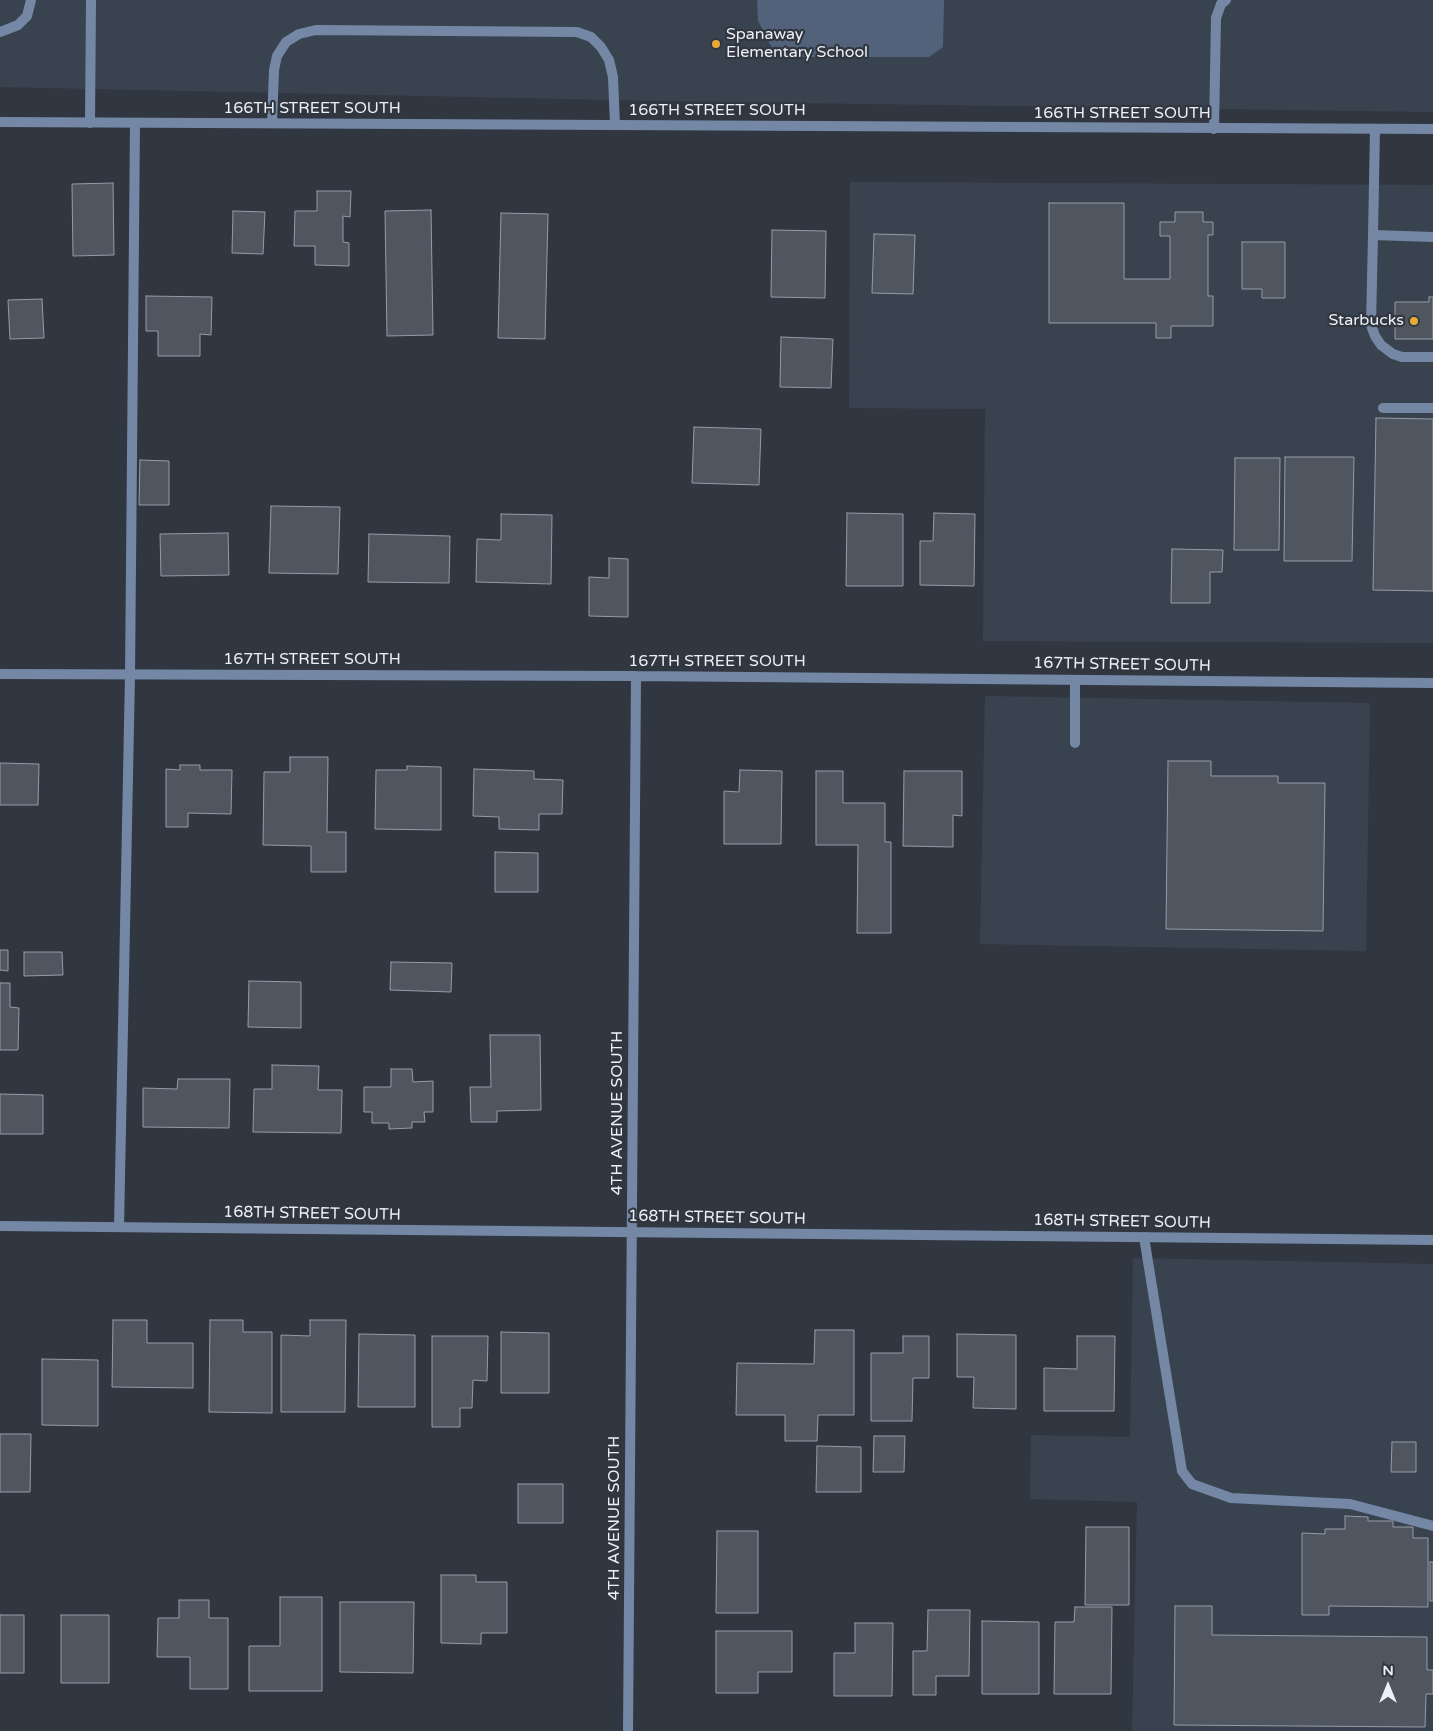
<!DOCTYPE html>
<html>
<head>
<meta charset="utf-8">
<style>
  body { margin:0 }
  #map { position:relative; width:1433px; height:1731px; overflow:hidden; background:#313740; font-family:"Varela Round",sans-serif }
  canvas { display:block }
  .north { position:absolute; left:1363px; top:1661px; width:50px; height:50px; -webkit-text-stroke:4px #313740; paint-order:stroke; rotate:0deg; font-size:14px; font-weight:700; line-height:20px; text-align:center; color:#ecf0f6 }
  .north::after { content:''; display:block; margin:auto; width:18px; height:22px; background:#ecf0f6; clip-path:polygon(50% 0,100% 100%,50% 72%,0 100%) }
</style>
</head>
<body>
<div id="map">
<canvas width="1433" height="1731"></canvas>
<div class="north">N</div>
</div>
<script>
const context = document.querySelector('canvas').getContext('2d');
context.lineJoin = 'round';
function fillPath(path, color) {
  context.fillStyle = color;
  context.fill(path, 'evenodd');
}
function shape(rows) {
  const path = new Path2D();
  for (const r of rows) {
    path.moveTo(r[0], r[1]);
    for (let i = 2; i < r.length; i += 2) path.lineTo(r[i], r[i + 1]);
  }
  return path;
}
function stroke(path, color, width, dash) {
  context.strokeStyle = color;
  context.lineWidth = width;
  context.lineCap = dash ? 'butt' : 'round';
  context.setLineDash(dash || []);
  context.stroke(path);
}
function drawText(font, color, halo, rows, align = 'center') {
  context.font = font + ' "Varela Round",sans-serif';
  context.lineWidth = 4.5;
  context.setLineDash([]);
  context.textBaseline = 'middle';
  context.strokeStyle = halo;
  context.fillStyle = color;
  for (const [text, x, y, turn = 0] of rows) {
    context.save();
    context.translate(x, y);
    context.rotate((+turn || 0) * Math.PI / 180);
    context.textAlign = isNaN(turn) ? turn : align;
    if (halo) context.strokeText(text, 0, 0);
    context.fillText(text, 0, 0);
    context.restore();
  }
}
const built = shape([
  [0,0,1433,0,1433,112,659,101,0,87],
  [850,182,1433,185,1433,643,983,641,985,409,849,408],
  [985,696,1370,703,1366,951,980,944],
  [1133,1258,1433,1264,1433,1731,1132,1731,1137,1502,1030,1499,1031,1435,1130,1437]
]);
const green = shape([
  [757,0,944,0,943,47,929,57,786,57,771,46,758,21]
]);
const building = shape([
  [113,183,114,255,73,256,72,184,113,183],
  [317,191,351,191,350,217,343,216,343,242,349,243,349,266,315,265,315,246,294,246,295,211,317,211,317,191],
  [1049,203,1124,203,1124,279,1170,279,1170,236,1160,236,1160,222,1175,222,1175,212,1203,212,1203,222,1213,222,1213,235,1208,235,1208,296,1213,296,1213,326,1171,326,1171,338,1156,338,1156,323,1049,323,1049,203],
  [431,210,433,335,387,336,385,211,431,210],
  [233,211,265,212,263,254,232,253,233,211],
  [501,213,548,214,545,339,498,338,501,213],
  [772,230,826,231,825,298,771,297,772,230],
  [874,234,915,235,913,294,872,293,874,234],
  [1242,242,1285,242,1285,298,1262,298,1262,289,1242,289,1242,242],
  [146,296,212,297,211,335,200,334,200,356,158,356,158,331,146,331,146,296],
  [1429,297,1433,297,1433,339,1395,339,1395,302,1429,302,1429,297],
  [42,299,44,338,10,339,8,300,42,299],
  [781,337,833,339,831,388,780,387,781,337],
  [1376,418,1433,419,1433,591,1373,590,1376,418],
  [694,427,761,429,759,485,692,483,694,427],
  [1285,457,1354,457,1352,561,1284,561,1285,457],
  [1235,458,1280,458,1279,550,1234,550,1235,458],
  [140,460,169,461,169,505,139,505,140,460],
  [271,506,340,507,338,574,269,573,271,506],
  [847,513,903,514,903,586,846,586,847,513],
  [934,513,975,514,974,586,920,585,920,541,933,541,934,513],
  [501,514,552,515,551,584,476,582,477,539,501,540,501,514],
  [228,533,229,575,161,576,160,534,228,533],
  [369,534,450,536,449,583,368,582,369,534],
  [1172,549,1223,550,1222,572,1210,572,1210,603,1171,603,1172,549],
  [609,558,628,559,628,617,589,616,589,577,609,578,609,558],
  [290,757,328,757,327,832,346,832,346,872,311,872,311,846,263,845,264,772,290,772,290,757],
  [1168,761,1211,761,1211,776,1278,776,1278,783,1325,783,1323,931,1166,929,1168,761],
  [0,763,39,764,38,805,0,805,0,763],
  [180,765,200,765,200,770,232,770,231,814,188,813,188,827,166,827,166,769,180,770,180,765],
  [407,766,441,767,441,830,375,829,376,770,407,770,407,766],
  [474,769,534,771,534,779,563,780,562,814,539,814,539,830,499,829,499,817,473,816,474,769],
  [740,770,782,771,781,844,724,844,724,791,739,792,740,770],
  [816,771,843,771,843,803,885,803,885,842,891,842,891,933,857,933,858,845,816,845,816,771],
  [904,771,962,771,962,816,953,815,953,847,903,846,904,771],
  [495,852,538,853,538,892,495,892,495,852],
  [0,950,8,950,8,971,0,970,0,950],
  [24,952,62,952,63,975,24,976,24,952],
  [391,962,452,963,451,992,390,990,391,962],
  [249,981,301,982,301,1028,248,1027,249,981],
  [0,983,10,983,10,1007,19,1008,18,1050,0,1050,0,983],
  [490,1035,540,1035,541,1110,497,1111,497,1122,471,1122,470,1087,491,1087,490,1035],
  [272,1065,319,1066,318,1090,342,1090,341,1133,253,1132,254,1089,272,1089,272,1065],
  [391,1069,412,1069,413,1082,433,1081,433,1112,424,1112,425,1122,412,1122,412,1128,389,1129,389,1123,372,1123,372,1112,364,1112,364,1087,391,1087,391,1069],
  [178,1079,230,1079,229,1128,143,1127,143,1088,177,1089,178,1079],
  [0,1094,43,1095,43,1134,0,1134,0,1094],
  [113,1320,147,1320,147,1343,193,1343,193,1388,112,1387,113,1320],
  [210,1320,243,1320,243,1332,272,1332,272,1413,209,1412,210,1320],
  [310,1320,346,1320,345,1412,281,1412,281,1335,310,1336,310,1320],
  [815,1330,854,1330,854,1415,818,1415,817,1441,785,1441,785,1415,736,1415,737,1363,814,1364,815,1330],
  [501,1332,549,1333,549,1393,501,1393,501,1332],
  [359,1334,415,1335,415,1407,358,1407,359,1334],
  [957,1334,1016,1335,1016,1409,973,1408,974,1377,957,1377,957,1334],
  [432,1336,488,1336,487,1381,473,1380,472,1408,460,1408,460,1427,432,1427,432,1336],
  [903,1336,929,1336,929,1378,913,1378,912,1421,871,1421,871,1353,903,1353,903,1336],
  [1077,1336,1115,1336,1114,1411,1044,1411,1044,1368,1077,1369,1077,1336],
  [42,1359,98,1360,98,1426,42,1425,42,1359],
  [0,1434,31,1434,30,1492,0,1492,0,1434],
  [874,1436,905,1436,904,1472,873,1472,874,1436],
  [1392,1442,1416,1442,1416,1472,1391,1472,1392,1442],
  [817,1446,861,1447,861,1492,816,1492,817,1446],
  [518,1484,563,1484,563,1523,518,1523,518,1484],
  [1345,1516,1368,1517,1368,1521,1393,1521,1393,1527,1413,1527,1413,1538,1428,1538,1428,1607,1329,1606,1329,1615,1302,1615,1302,1533,1325,1534,1325,1529,1345,1529,1345,1516],
  [1086,1527,1129,1527,1129,1605,1085,1605,1086,1527],
  [717,1531,758,1531,758,1613,716,1613,717,1531],
  [1430,1562,1433,1562,1433,1601,1430,1601,1430,1562],
  [441,1575,476,1575,476,1582,507,1582,507,1633,481,1633,481,1644,441,1643,441,1575],
  [280,1597,322,1597,322,1691,249,1691,249,1646,280,1646,280,1597],
  [179,1600,209,1600,209,1618,228,1618,228,1689,190,1689,190,1657,157,1657,158,1618,179,1618,179,1600],
  [340,1602,414,1602,413,1673,340,1672,340,1602],
  [1175,1606,1212,1606,1212,1635,1427,1637,1427,1670,1433,1670,1433,1694,1426,1694,1425,1727,1174,1725,1175,1606],
  [1075,1607,1112,1607,1111,1694,1054,1694,1055,1622,1074,1622,1075,1607],
  [928,1610,970,1610,969,1676,936,1676,936,1695,913,1695,913,1651,927,1651,928,1610],
  [0,1615,24,1615,24,1673,0,1673,0,1615],
  [61,1615,109,1615,109,1683,61,1683,61,1615],
  [982,1621,1039,1622,1039,1694,982,1694,982,1621],
  [855,1623,893,1623,892,1696,834,1696,834,1653,855,1653,855,1623],
  [716,1631,792,1631,792,1672,758,1672,758,1693,716,1693,716,1631]
]);
const lane = shape([
  [0,32,18,25,27,16,31,0],
  [90,123,91,0],
  [272,123,274,70,277,56,286,42,299,34,316,30,577,32,591,37,601,47,609,60,613,77,615,125],
  [1214,129,1216,18,1221,4,1226,0],
  [1375,129,1373,235,1433,237],
  [1373,235,1371,325,1375,336,1381,345,1393,354,1402,357,1433,357],
  [1383,408,1433,408],
  [1075,743,1075,680],
  [119,1227,130,675,135,123],
  [1144,1237,1182,1471,1192,1484,1231,1498,1350,1504,1433,1526]
]);
const street = shape([
  [0,122,1433,129],
  [0,674,636,676,1433,683],
  [0,1226,1433,1240],
  [628,1731,636,676]
]);
const markers = [
  [716,44,5,"#e9ab38"],
  [1414,321,5,"#e9ab38"]
];
const poiNames = [
  ["Spanaway",726,35],
  ["Elementary School",726,53],
  ["Starbucks",1404,321,"right"]
];
const streetNames = [
  ["166TH STREET SOUTH",312,109],
  ["166TH STREET SOUTH",717,111],
  ["166TH STREET SOUTH",1122,114],
  ["167TH STREET SOUTH",312,660],
  ["167TH STREET SOUTH",717,662],
  ["167TH STREET SOUTH",1122,665,1],
  ["4TH AVENUE SOUTH",618,1113,-90],
  ["168TH STREET SOUTH",312,1214,1],
  ["168TH STREET SOUTH",717,1218,1],
  ["168TH STREET SOUTH",1122,1222,1],
  ["4TH AVENUE SOUTH",615,1518,-90]
];
fillPath(built, '#394350');
fillPath(green, '#52627b');
fillPath(building, '#505660');
stroke(building, '#959ca7', 1);
stroke(lane, '#7488a6', 10);
stroke(street, '#7488a6', 10);
for (const [x, y, r, color] of markers) {
  const dot = new Path2D();
  dot.arc(x, y, r, 0, 2 * Math.PI);
  context.fillStyle = color;
  context.fill(dot);
  stroke(dot, '#313740', 2);
}
drawText('16px', '#ecf0f6', '#313740', poiNames, 'left');
drawText('16px', '#ecf0f6', '#313740', streetNames);
</script>
</body>
</html>
